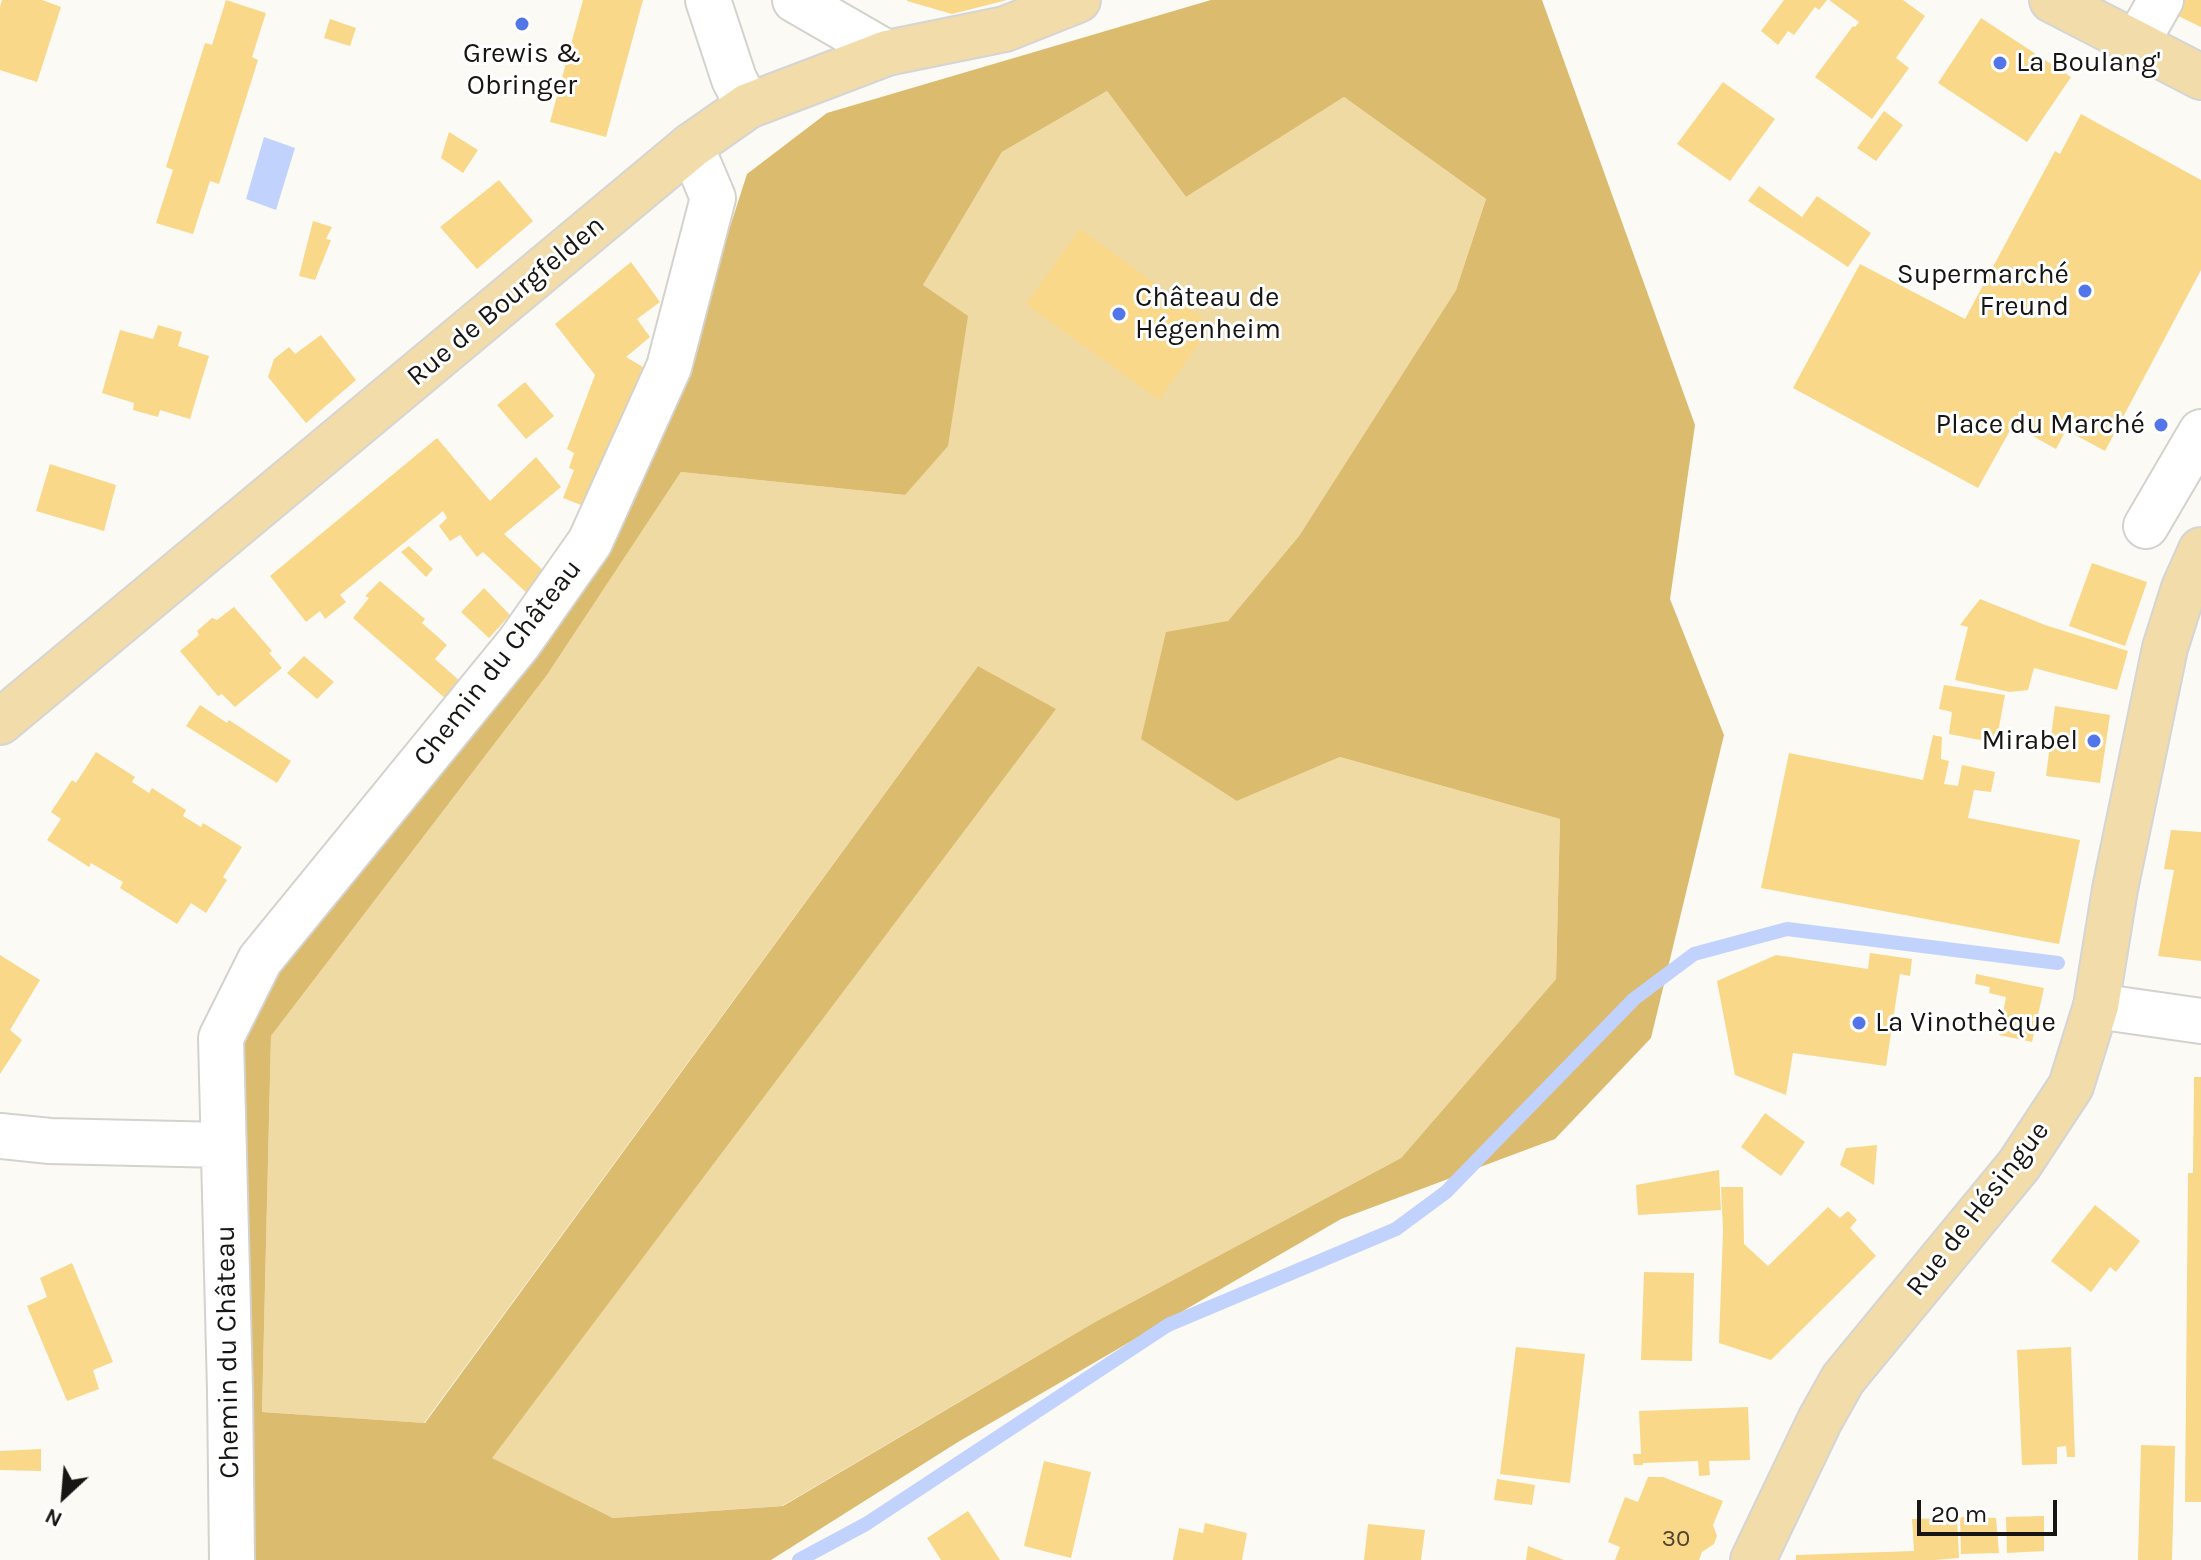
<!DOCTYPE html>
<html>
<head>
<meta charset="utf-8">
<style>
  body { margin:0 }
  #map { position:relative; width:2201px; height:1560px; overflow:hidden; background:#fcfaf4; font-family:Karla,sans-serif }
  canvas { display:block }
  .north { position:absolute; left:24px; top:1456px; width:80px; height:80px; -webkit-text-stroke:6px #fff; paint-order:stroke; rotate:206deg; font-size:22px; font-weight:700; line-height:32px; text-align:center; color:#171614 }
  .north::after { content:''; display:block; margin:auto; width:28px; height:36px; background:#171614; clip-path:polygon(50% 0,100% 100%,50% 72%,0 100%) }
  .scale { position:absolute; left:1917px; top:1500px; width:140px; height:36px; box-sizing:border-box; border:4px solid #171614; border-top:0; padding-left:10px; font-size:24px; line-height:28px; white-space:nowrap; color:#171614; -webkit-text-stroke:6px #fff; paint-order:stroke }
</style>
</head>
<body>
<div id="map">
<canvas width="2201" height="1560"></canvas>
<div class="north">N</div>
<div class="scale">20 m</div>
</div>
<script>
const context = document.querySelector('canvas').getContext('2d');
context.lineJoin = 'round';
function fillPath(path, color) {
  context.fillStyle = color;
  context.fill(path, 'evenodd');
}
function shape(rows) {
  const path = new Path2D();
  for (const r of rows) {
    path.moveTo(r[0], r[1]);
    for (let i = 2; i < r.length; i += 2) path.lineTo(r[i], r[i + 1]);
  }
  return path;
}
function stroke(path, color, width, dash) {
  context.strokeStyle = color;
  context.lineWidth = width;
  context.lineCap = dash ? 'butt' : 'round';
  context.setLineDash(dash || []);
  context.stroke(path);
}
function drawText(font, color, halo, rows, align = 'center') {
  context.font = font + ' Karla,sans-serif';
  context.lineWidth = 6;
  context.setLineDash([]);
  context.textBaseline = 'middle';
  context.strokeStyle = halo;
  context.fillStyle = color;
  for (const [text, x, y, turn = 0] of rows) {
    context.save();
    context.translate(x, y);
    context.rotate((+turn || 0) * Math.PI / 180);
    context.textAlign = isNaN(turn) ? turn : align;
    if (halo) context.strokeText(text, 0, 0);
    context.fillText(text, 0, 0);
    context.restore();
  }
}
const green = shape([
  [1107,91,1186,197,1344,97,1486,199,1456,290,1299,536,1228,621,1237,801,1340,757,1560,819,1556,979,1401,1158,1095,1322,782,1506,613,1518,491,1458,1055,709,978,666,424,1423,262,1412,271,1036,547,675,681,472,905,495,923,285,1002,152]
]);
const forest = shape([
  [1211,0,1542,0,1695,425,1670,599,1724,735,1651,1038,1555,1139,1341,1219,958,1442,771,1560,249,1560,235,1053,252,998,664,432,747,174,827,113],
  [1107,91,1186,197,1344,97,1486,199,1456,290,1299,536,1228,621,1166,632,1141,739,1237,801,1340,757,1560,819,1556,979,1401,1158,1095,1322,783,1506,613,1518,492,1458,1056,709,978,666,425,1423,262,1412,271,1036,547,675,681,472,905,495,948,446,968,316,923,285,1002,152]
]);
const water = shape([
  [264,137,295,148,276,210,246,199]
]);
const stream = shape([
  [799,1560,866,1524,1168,1325,1396,1229,1446,1192,1634,999,1694,954,1787,929,2058,963]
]);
const building = shape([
  [2,0,42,0,61,7,37,82,0,70,0,7],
  [226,0,266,13,252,57,258,60,219,184,210,181,193,234,156,223,173,170,166,167,205,43,212,45],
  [583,0,643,0,606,137,550,122],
  [1007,0,952,14,907,1,907,0],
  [1784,0,1827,0,1819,10,1815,7,1794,35,1788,31,1778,45,1761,31],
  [1829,0,1903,0,1925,16,1896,58,1909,68,1872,119,1815,77,1853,26,1855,27,1859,22],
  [2181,0,2201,0,2201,27,2174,14],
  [1981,18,2071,77,2027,142,1938,83],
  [330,19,356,28,350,46,324,38],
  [1723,82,1775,119,1730,181,1677,144],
  [1884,111,1903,125,1876,161,1857,148],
  [2081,114,2201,180,2201,270,2105,451,2066,430,2056,449,2013,425,1978,488,1793,388,1860,264,1965,319,2055,151,2060,154],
  [449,132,478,150,463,173,441,158],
  [499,180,533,221,477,269,440,227],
  [1759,186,1802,217,1817,196,1871,233,1848,267,1748,201],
  [313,221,332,227,326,239,331,240,315,280,299,276],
  [1080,229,1212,325,1159,400,1026,304],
  [631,262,660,302,637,319,650,337,626,357,643,367,584,506,563,498,574,470,569,468,574,453,567,449,595,375,555,324],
  [158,325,182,332,178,346,209,356,190,419,160,410,158,417,133,410,134,403,102,393,120,330,153,339],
  [321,335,356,380,306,423,268,377,274,359,289,347,295,354],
  [525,382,554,416,526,439,497,405],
  [437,438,490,501,536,457,561,487,504,534,546,573,531,597,483,552,477,557,460,535,450,541,439,526,447,518,443,511,340,595,346,602,325,619,320,611,306,622,270,576],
  [50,464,116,485,104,531,36,511],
  [409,546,433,569,426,577,401,552],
  [2092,563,2147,582,2125,646,2069,626],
  [380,581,425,619,422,623,447,645,435,659,461,682,446,699,353,618,369,598,365,596],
  [484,588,510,615,489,638,461,612],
  [1980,599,2045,625,2128,651,2117,690,2034,668,2028,690,2010,692,1955,680,1968,627,1960,625],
  [234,607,272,651,269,653,282,668,235,707,222,694,218,696,180,651,199,635,197,631,212,618,217,620],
  [304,656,334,682,317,699,287,673],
  [1944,685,2005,695,1996,743,1949,734,1952,712,1939,709],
  [200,705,227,723,229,720,291,761,277,783,186,726],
  [2055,706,2110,715,2100,783,2046,776],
  [1933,735,1942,737,1941,759,1949,761,1944,784,1958,786,1962,765,1995,772,1991,792,1974,790,1968,818,2080,840,2059,944,1761,888,1789,753,1923,780],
  [96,752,135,777,132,782,149,793,152,788,186,810,183,816,201,827,203,823,242,847,223,877,227,880,206,913,191,903,177,924,120,888,123,882,91,863,89,867,47,840,61,819,51,812,72,780,76,783],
  [2171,830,2201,832,2201,961,2158,956,2174,870,2164,869],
  [1870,953,1912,959,1910,976,1900,974,1886,1066,1793,1053,1786,1095,1735,1075,1717,981,1776,955,1868,969],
  [0,955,40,980,10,1030,22,1040,0,1074],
  [1976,974,2044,988,2032,1042,1999,1035,2006,997,1989,993,1990,987,1975,984],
  [2194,1077,2201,1077,2201,1502,2185,1502,2188,1173,2193,1173],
  [1765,1113,1805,1142,1781,1176,1741,1147],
  [1877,1145,1874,1185,1840,1165,1846,1148],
  [1719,1170,1721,1210,1638,1215,1636,1185],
  [1721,1187,1743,1187,1744,1244,1768,1266,1828,1207,1840,1218,1848,1211,1857,1220,1850,1228,1876,1256,1771,1360,1719,1343,1723,1230],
  [2095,1205,2140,1241,2116,1272,2110,1267,2091,1292,2051,1261],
  [72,1263,113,1362,93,1370,99,1389,67,1401,27,1306,47,1297,40,1278],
  [1644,1272,1694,1273,1692,1361,1641,1360],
  [1516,1347,1585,1354,1570,1483,1500,1474],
  [2071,1347,2075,1457,2067,1457,2066,1446,2057,1447,2057,1464,2022,1465,2017,1350],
  [1748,1407,1750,1460,1709,1461,1710,1475,1699,1476,1698,1461,1643,1463,1643,1465,1634,1465,1633,1454,1641,1454,1639,1411],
  [2141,1445,2175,1446,2172,1560,2138,1560],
  [41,1449,41,1471,0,1470,0,1451],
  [1044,1461,1091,1472,1071,1558,1024,1546],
  [1648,1477,1663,1477,1723,1501,1713,1525,1717,1536,1714,1544,1702,1552,1699,1560,1615,1560,1620,1547,1608,1542,1625,1497,1638,1502],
  [1497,1479,1535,1485,1532,1505,1494,1500],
  [968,1511,1000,1560,941,1560,927,1538],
  [2044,1516,2044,1551,2007,1553,2006,1517],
  [1960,1517,1996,1518,1999,1553,1961,1554],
  [1957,1518,1959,1558,1934,1560,1796,1560,1796,1555,1914,1551,1912,1519],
  [1205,1523,1247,1533,1242,1560,1173,1560,1179,1528,1203,1533],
  [1368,1524,1425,1530,1421,1560,1364,1560],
  [1528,1546,1564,1560,1526,1560]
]);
const minor = shape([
  [708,0,734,79,748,106],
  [795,0,887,53],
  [2136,44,2161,0],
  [2146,526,2201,432],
  [2096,1006,2201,1021],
  [0,1136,50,1141,223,1145],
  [232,1560,230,1390,221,1038,260,960,519,643,590,542,669,367,713,198,691,146]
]);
const major = shape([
  [2052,0,2201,77],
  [0,722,691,146,748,106,887,53,1005,29,1078,0],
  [1753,1560,1820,1420,1843,1379,2019,1165,2071,1086,2096,1006,2115,889,2165,648,2184,588,2201,550]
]);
const markers = [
  [522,24,8,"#5276ea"],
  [2000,63,8,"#5276ea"],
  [2085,291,8,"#5276ea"],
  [1119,314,8,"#5276ea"],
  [2161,425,8,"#5276ea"],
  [2094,741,8,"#5276ea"],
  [1859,1023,8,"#5276ea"]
];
const numberNames = [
  ["30",1676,1539]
];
const poiNames = [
  ["Grewis &",522,54,"center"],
  ["Obringer",522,86,"center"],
  ["La Boulang'",2016,63],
  ["Supermarché",2069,275,"right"],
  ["Freund",2069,307,"right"],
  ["Château de",1135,298],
  ["Hégenheim",1135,330],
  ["Place du Marché",2145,425,"right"],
  ["Mirabel",2078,741,"right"],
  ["La Vinothèque",1875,1023]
];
const streetNames = [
  ["Rue de Bourgfelden",506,301,-40],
  ["Chemin du Château",498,663,-52],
  ["Rue de Hésingue",1978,1209,-52],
  ["Chemin du Château",228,1352,-91]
];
fillPath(green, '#f0daa4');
fillPath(forest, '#dbbb6d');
fillPath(water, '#c1d2fd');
stroke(stream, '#c1d2fd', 14);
fillPath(building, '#f9d88a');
stroke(minor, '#d4d2cc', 48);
stroke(major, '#d5d5d5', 48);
stroke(minor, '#fff', 44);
stroke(major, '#f1dcaa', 44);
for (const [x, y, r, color] of markers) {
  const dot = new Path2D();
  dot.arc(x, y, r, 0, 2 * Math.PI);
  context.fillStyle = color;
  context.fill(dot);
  stroke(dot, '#fff', 3);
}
drawText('24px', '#504632', null, numberNames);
drawText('28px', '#171614', '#fff', poiNames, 'left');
drawText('28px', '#171614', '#fff', streetNames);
</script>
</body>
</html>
